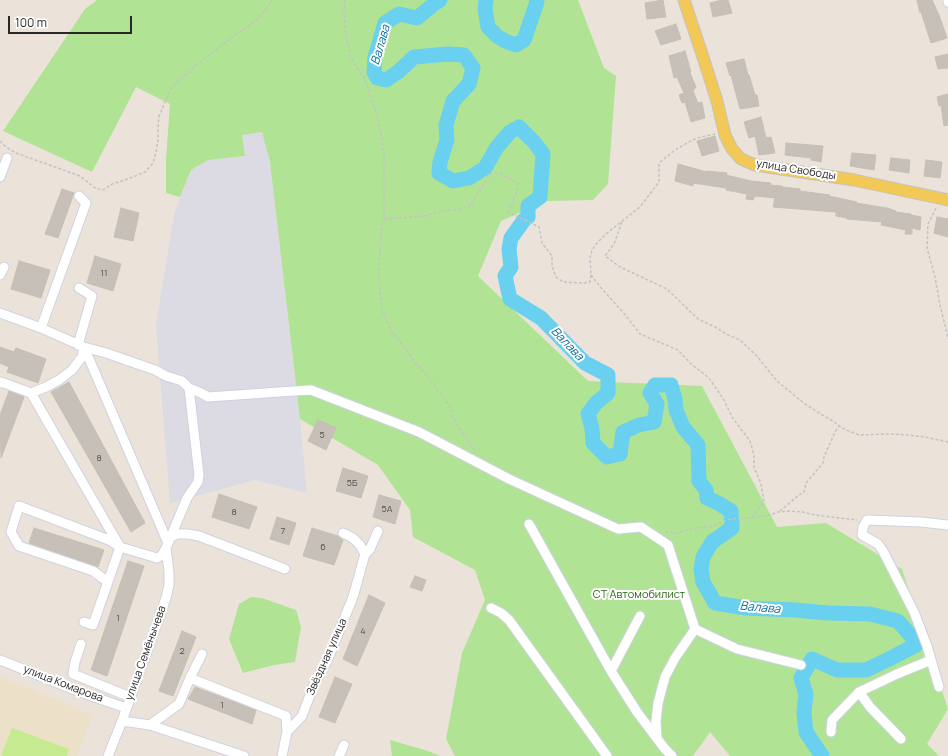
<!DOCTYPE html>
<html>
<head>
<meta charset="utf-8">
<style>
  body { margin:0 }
  #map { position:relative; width:948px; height:756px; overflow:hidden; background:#ebe3d9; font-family:Manrope,sans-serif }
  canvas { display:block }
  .scale { position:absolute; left:8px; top:16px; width:124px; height:18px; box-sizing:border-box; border:2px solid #282828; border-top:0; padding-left:5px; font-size:12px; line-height:14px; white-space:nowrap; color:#282828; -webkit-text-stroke:3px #fff; paint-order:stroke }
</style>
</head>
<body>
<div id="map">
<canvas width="948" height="756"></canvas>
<div class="scale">100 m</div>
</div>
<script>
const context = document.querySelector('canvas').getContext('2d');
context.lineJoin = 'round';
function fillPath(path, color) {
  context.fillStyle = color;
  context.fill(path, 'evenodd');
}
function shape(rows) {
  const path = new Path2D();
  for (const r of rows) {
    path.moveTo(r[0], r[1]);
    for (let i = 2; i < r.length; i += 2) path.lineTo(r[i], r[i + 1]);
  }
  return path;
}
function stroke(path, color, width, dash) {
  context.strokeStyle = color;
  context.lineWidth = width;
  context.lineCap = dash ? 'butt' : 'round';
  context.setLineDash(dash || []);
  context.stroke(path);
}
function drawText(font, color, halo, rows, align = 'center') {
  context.font = font + ' Manrope,sans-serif';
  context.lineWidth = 4;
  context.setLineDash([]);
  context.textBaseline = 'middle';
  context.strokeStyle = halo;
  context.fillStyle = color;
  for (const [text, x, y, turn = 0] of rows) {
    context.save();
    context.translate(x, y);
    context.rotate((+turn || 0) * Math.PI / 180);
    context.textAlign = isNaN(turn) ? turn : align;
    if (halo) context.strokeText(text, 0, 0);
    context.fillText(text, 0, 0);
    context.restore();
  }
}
const industrial = shape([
  [262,132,270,162,300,419,307,493,255,480,170,503,156,325,174,214,191,170,208,160,245,156,242,134]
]);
const education = shape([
  [0,677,93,715,77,756,0,756]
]);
const green = shape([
  [97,0,578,0,604,68,616,76,608,184,593,200,547,201,501,221,478,276,588,381,702,386,777,527,826,523,902,569,948,709,927,744,939,756,730,756,710,732,693,756,455,756,446,739,462,653,485,600,475,570,413,537,410,510,378,465,300,419,270,162,262,132,242,135,245,156,208,160,191,170,180,197,166,193,166,159,170,104,136,87,92,172,3,131,85,9],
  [251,597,262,598,296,610,301,627,295,662,274,665,243,673,229,639,239,604],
  [390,740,428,751,440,756,392,756]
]);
const pitch = shape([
  [12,728,69,749,67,756,1,756]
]);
const river = shape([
  [440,0,434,4,417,18,399,14,385,23,375,57,374,72,377,78,386,80,398,72,414,57,448,54,464,55,473,68,469,84,453,101,446,125,447,140,440,162,439,173,453,181,469,178,485,168,497,147,510,132,519,127,534,142,543,154,540,197,528,206,528,217,524,220,511,238,509,249,511,267,505,276,510,299,541,318,585,363,608,375,608,393,596,403,588,414,592,428,593,443,607,457,620,454,623,432,639,425,654,422,657,404,650,393,655,385,671,385,675,399,676,410,683,427,698,445,699,481,706,490,707,498,718,503,731,511,732,528,712,542,703,557,701,569,703,582,715,603,746,608,795,610,828,613,870,614,898,621,911,636,916,645,891,658,866,670,837,670,812,659,801,678,806,694,804,713,806,732,822,756],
  [486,0,485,9,488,27,497,36,505,41,516,45,524,40,536,5,537,0]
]);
const building = shape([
  [663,0,666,17,647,19,645,3,663,0],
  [722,0,728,0,732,13,713,17,710,3,722,0],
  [917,0,932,0,939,15,947,38,931,43,921,12,920,13,917,0],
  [676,24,681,39,661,45,655,31,676,24],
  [685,51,691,72,690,73,696,87,693,91,698,103,702,102,705,118,691,122,685,102,682,103,679,95,684,93,677,77,674,78,669,56,685,51],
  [948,54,948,68,938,69,935,57,948,54],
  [744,59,748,75,749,75,755,95,757,95,759,106,740,109,731,75,730,76,726,63,744,59],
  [948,94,948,125,944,126,941,105,939,106,937,97,948,94],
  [761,117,766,138,771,137,775,153,759,155,755,136,749,138,744,122,761,117],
  [715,136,719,151,702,156,697,141,715,136],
  [786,143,823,146,821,162,811,160,811,158,785,155,786,143],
  [852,153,876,155,874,170,850,166,852,153],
  [891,158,910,160,909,173,889,170,891,158],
  [926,160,942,162,940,178,924,176,926,160],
  [678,164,707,172,706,171,727,173,726,175,751,181,771,183,770,185,782,186,783,188,783,187,800,189,800,191,830,195,829,196,857,202,856,203,887,208,896,211,896,212,911,214,911,215,921,217,920,230,912,228,912,234,905,234,906,230,881,225,882,222,847,219,847,218,836,216,836,212,773,207,775,198,755,196,753,200,746,199,747,194,726,190,726,188,693,183,693,186,675,181,678,164],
  [62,189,74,193,58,238,45,234,62,189],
  [121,208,139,213,133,241,114,237,121,208],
  [937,217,948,219,948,237,934,233,937,217],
  [95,256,121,264,113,291,87,283,95,256],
  [19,261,50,270,41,298,11,289,19,261],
  [0,347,14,352,16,348,46,359,38,383,7,372,9,367,0,363,0,347],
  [69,382,145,523,131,532,51,392,69,382],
  [9,391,24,397,1,458,0,415,9,391],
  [318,420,336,428,326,450,308,441,318,420],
  [343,468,368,476,361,498,336,491,343,468],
  [219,494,257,507,249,529,212,517,219,494],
  [379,495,401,501,395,524,373,517,379,495],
  [277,517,296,523,289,545,270,539,277,517],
  [34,528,104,550,98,567,29,543,34,528],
  [312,528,338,536,343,540,334,565,303,556,312,528],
  [128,561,144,566,107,676,91,670,128,561],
  [415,576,426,580,422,591,410,587,415,576],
  [369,595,385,603,357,666,343,659,369,595],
  [182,631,196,637,173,696,159,691,182,631],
  [335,677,352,684,335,723,319,717,335,677],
  [195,687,256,710,252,724,188,699,195,687]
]);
const path = shape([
  [345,0,344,14,347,41,351,58,365,80,375,109,382,138,384,155,384,219,381,232,379,265,379,279,382,309,392,332,408,352,415,363,423,371,449,405,453,417,460,429,475,451],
  [0,141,6,147,16,153,80,176,95,188,103,190,112,184,128,179,145,172,153,163,156,152,158,140,158,128,159,116,172,86,204,59,235,35,255,21,265,11,272,0],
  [936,208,928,224,927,248,935,277,940,305,948,338],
  [384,219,425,216,438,212,449,210,458,210,470,206,490,174,499,173,518,183,516,194,508,212,539,227,542,243,552,256,552,266,556,277,563,282,584,283,590,282,591,275,590,258,592,250,597,243,606,234,640,207,659,182,659,163,675,150,687,143,697,138,715,134],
  [622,222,614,244,605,256,620,267,667,289,698,319,715,327,726,334,740,340,756,355,777,381,805,404,819,413,831,420,844,429,859,435,889,434,908,435,925,437,948,442],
  [591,275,602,289,612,300,627,317,640,334,678,350,690,363,709,378,724,400,732,417,750,441,754,455,754,467,761,484,764,501,758,510,752,517],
  [780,511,799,495,804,492,806,483,823,463,824,457,835,432,839,426],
  [665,532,674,533,703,527,711,527,727,520,738,518,746,518,766,516,778,512,789,511,803,512,815,515,857,520]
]);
const minor = shape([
  [948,0,948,2],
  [0,177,7,158],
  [0,275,4,267],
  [0,313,41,328,84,347,106,353,155,370,166,376,182,381,189,388,201,393,208,397,279,392,311,390,419,432,509,479,618,529,641,527,668,545,695,629,737,649,801,665],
  [41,328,86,203,79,196],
  [78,345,92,296,79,288],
  [84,347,168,543],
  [0,383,1,382,31,393,46,387,59,380,72,370,82,357,84,347],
  [31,393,120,547,93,625,84,622],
  [529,524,611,671,637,712,665,749,672,756],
  [343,533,353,538,360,545,365,554],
  [170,537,178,534,188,534,199,536,285,569],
  [365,554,370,549,378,531],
  [108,582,93,571,19,546,11,532,19,506,109,540,120,547,157,558,162,555,166,548,187,498,198,482,199,475,189,388],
  [491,608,501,613,509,620,607,756],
  [81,644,75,662,73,674,130,697],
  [0,660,80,692,126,708],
  [611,671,640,616],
  [190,678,286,716,287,732],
  [939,687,927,646,914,612,883,551,878,544,862,535,863,527,867,520,921,522,948,525],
  [859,692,870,707,901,739],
  [122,721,150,725,244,756],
  [150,725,179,704,190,678,202,654],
  [831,732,832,720,859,692,897,674,931,660],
  [657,737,656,721,658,703,665,677,675,658,695,629],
  [108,756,122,721,166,598,169,585,169,572,166,548],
  [282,756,287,732,302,716,315,682,327,661,353,597,365,554],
  [339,756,344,745]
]);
const major = shape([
  [684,0,702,54,717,101,725,135,732,149,741,159,755,165,854,180,948,200]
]);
const numberNames = [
  ["11",104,273],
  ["5",322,435],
  ["8",99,458],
  ["5Б",352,483],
  ["5А",387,509],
  ["8",234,512],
  ["7",283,531],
  ["6",323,547],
  ["1",118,618],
  ["4",363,631],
  ["2",182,651],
  ["1",222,705]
];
const streetNames = [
  ["улица Свободы",796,170,9],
  ["улица Семёнычева",146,653,-70],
  ["Звёздная улица",327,657,-66],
  ["улица Комарова",63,684,21]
];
const parkNames = [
  ["СТ Автомобилист",639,595]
];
const waterNames = [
  ["Валава",381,45,-74],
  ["Валава",567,344,46],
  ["Валава",760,608,5]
];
fillPath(industrial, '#dcdae3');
fillPath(education, '#ede0c8');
fillPath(green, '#b1e394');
fillPath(pitch, '#c6ea8f');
stroke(river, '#69d0ef', 15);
fillPath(building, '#c6c0b9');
stroke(building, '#c6bfb3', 1);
stroke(minor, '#ced2e1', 11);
stroke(major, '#c3c3c3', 13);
stroke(path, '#c3c3c3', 1.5, [3, 2]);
stroke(minor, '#fff', 9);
stroke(major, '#f2c957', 11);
drawText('9px', '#504e4c', null, numberNames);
drawText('11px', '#282828', '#fff', streetNames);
drawText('11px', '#2a6418', '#fff', parkNames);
drawText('italic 12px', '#0b6c98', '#fff', waterNames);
</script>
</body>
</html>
